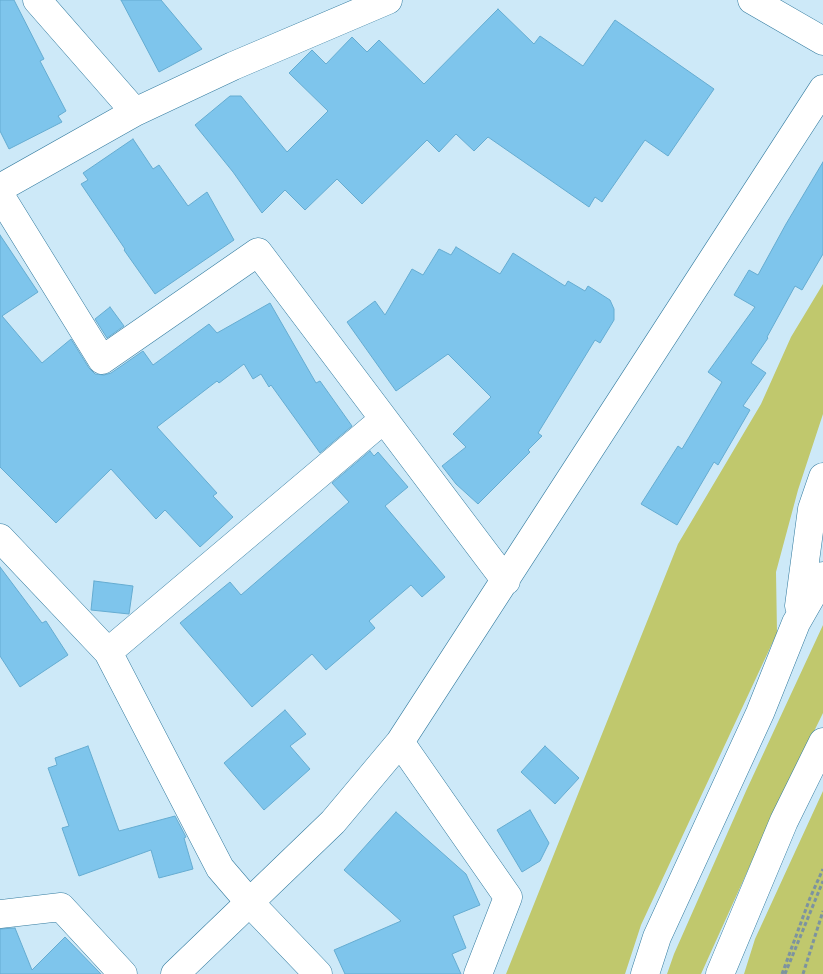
<!DOCTYPE html>
<html>
<head>
<meta charset="utf-8">
<style>
  body { margin:0 }
  canvas { display:block; background:#cde9f8 }
</style>
</head>
<body>
<canvas width="823" height="974"></canvas>
<script>
const context = document.querySelector('canvas').getContext('2d');
context.lineJoin = 'round';
function fillPath(path, color) {
  context.fillStyle = color;
  context.fill(path, 'evenodd');
}
function shape(rows) {
  const path = new Path2D();
  for (const r of rows) {
    path.moveTo(r[0], r[1]);
    for (let i = 2; i < r.length; i += 2) path.lineTo(r[i], r[i + 1]);
  }
  return path;
}
function stroke(path, color, width, dash) {
  context.strokeStyle = color;
  context.lineWidth = width;
  context.lineCap = dash ? 'butt' : 'round';
  context.setLineDash(dash || []);
  context.stroke(path);
}
const green = shape([
  [823,284,823,414,798,490,776,572,777,633,641,925,625,974,506,974,678,544,761,404,791,337],
  [823,625,823,713,771,819,701,974,667,974,674,954,746,791],
  [823,791,823,974,744,974,755,939]
]);
const building = shape([
  [0,0,14,0,44,59,40,61,66,111,58,116,62,122,9,149,0,131,0,0],
  [121,0,161,0,202,49,159,72,121,0],
  [498,9,534,44,540,36,583,66,615,20,714,89,668,156,645,140,602,202,595,197,589,207,488,137,474,151,456,134,439,152,427,140,362,204,337,179,305,210,285,190,262,213,233,172,195,125,230,96,241,96,287,152,328,111,289,73,312,50,326,64,352,37,367,52,379,40,424,84,498,9],
  [133,139,153,169,159,165,188,206,207,192,234,240,155,294,124,250,125,249,81,184,88,180,83,173,133,139],
  [823,162,823,254,802,290,795,286,767,337,768,338,751,363,766,373,743,406,750,410,718,465,714,462,677,525,641,504,678,446,682,449,722,382,708,372,755,307,734,295,749,270,758,275,786,224,823,162],
  [0,235,38,292,2,316,42,363,71,339,89,368,95,374,104,375,111,373,143,351,153,365,209,324,217,333,270,303,316,383,320,381,352,426,320,453,271,385,269,387,261,374,253,379,244,364,219,383,217,381,157,427,217,493,213,496,233,517,200,547,165,510,156,519,111,469,56,523,0,467,0,235],
  [456,247,500,274,513,253,565,286,568,281,585,291,588,286,610,300,614,309,614,320,600,343,595,340,538,433,542,436,528,450,530,452,478,504,456,484,442,466,466,447,453,434,491,397,448,354,396,391,347,322,375,301,385,315,412,269,423,275,439,249,451,255,456,247],
  [110,307,124,326,107,338,95,319,110,307],
  [370,451,374,456,378,452,408,487,385,506,445,577,422,597,411,585,369,621,375,628,326,670,312,654,252,707,180,623,230,582,241,595,349,502,332,483,370,451],
  [0,567,42,623,46,621,68,655,20,687,0,656,0,567],
  [94,581,133,586,129,614,91,610,94,581],
  [285,710,306,734,290,746,310,769,264,810,224,763,285,710],
  [88,746,119,831,175,816,186,837,184,838,193,869,159,878,151,850,79,876,62,828,69,826,48,768,57,765,55,758,88,746],
  [545,746,579,778,555,804,521,772,545,746],
  [530,810,549,843,540,861,522,872,497,830,530,810],
  [396,812,466,874,480,905,453,916,466,948,452,954,461,974,345,974,334,950,401,921,344,870,396,812],
  [15,928,32,970,65,937,101,974,0,974,0,929,15,928]
]);
const path = shape([
  [782,974,810,898,823,869],
  [785,974,823,881],
  [803,974,823,911]
]);
const minor = shape([
  [37,0,135,112],
  [752,0,823,41],
  [0,188,135,112,233,66,388,0],
  [0,195,102,360,258,252,506,581],
  [0,538,108,652,220,868,250,903,318,974],
  [799,606,812,509,823,477],
  [108,652,384,419],
  [400,742,508,897,478,974],
  [0,914,61,907,123,974],
  [175,974,333,822,400,742,823,89],
  [645,974,657,937,760,713,796,623,823,576],
  [720,974,784,821,823,742]
]);
fillPath(green, '#c0c86d');
fillPath(building, '#7ec5ec');
stroke(building, '#65acd1', 1);
stroke(minor, '#337b9f', 29);
stroke(path, '#7d93a0', 3, [4, 2.5]);
stroke(minor, '#fff', 28);
</script>
</body>
</html>
